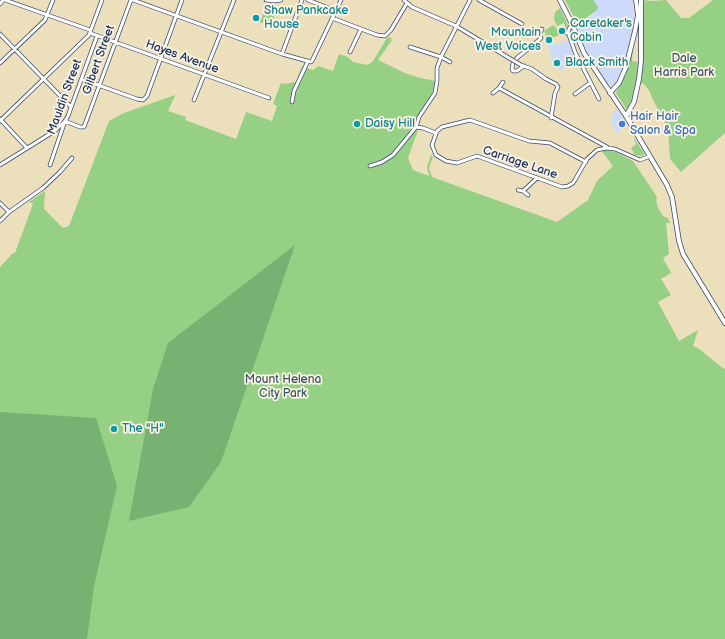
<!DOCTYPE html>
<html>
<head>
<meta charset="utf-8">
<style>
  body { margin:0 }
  canvas { display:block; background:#ecdfbc }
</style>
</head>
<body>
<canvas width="725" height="639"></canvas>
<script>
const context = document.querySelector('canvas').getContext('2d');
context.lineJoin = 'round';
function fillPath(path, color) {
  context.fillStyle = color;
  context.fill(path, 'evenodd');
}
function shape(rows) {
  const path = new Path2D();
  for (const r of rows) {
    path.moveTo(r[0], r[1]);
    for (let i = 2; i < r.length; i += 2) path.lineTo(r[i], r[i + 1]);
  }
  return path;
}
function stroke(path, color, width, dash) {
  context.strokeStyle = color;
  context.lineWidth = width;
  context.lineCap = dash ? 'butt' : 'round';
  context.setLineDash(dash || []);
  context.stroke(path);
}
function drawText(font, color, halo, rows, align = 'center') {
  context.font = font + ' "Balsamiq Sans",sans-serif';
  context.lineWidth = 3.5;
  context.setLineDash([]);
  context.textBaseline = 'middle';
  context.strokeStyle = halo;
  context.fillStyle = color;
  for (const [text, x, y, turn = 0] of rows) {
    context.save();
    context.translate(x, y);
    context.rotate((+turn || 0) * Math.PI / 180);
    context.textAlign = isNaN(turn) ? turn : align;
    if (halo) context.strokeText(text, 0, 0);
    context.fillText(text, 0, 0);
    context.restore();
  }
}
const built = shape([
  [593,0,633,0,634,2,635,22,633,34,625,66,617,84,614,86,608,84,597,70,586,51,579,35,576,25,593,14],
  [566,40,568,42,569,42,574,54,569,58,569,61,561,71,553,65,551,55,548,47,548,44,559,44],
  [617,109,627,125,616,133,613,126,611,115]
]);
const green = shape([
  [565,0,593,0,598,7,597,10,576,25,573,15],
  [643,0,652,1,666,0,681,18,689,18,713,0,725,0,725,133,681,172,670,159,668,128,652,98,650,92,645,85,640,82,643,60,642,37],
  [267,4,277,8,271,26,260,22],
  [560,8,568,25,566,30,564,23,557,26,554,19,555,12],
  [553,25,557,29,559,35,554,37,547,37,544,31],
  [390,37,392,40,378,60,405,73,420,78,436,81,434,90,409,131,411,132,418,130,408,158,413,170,429,176,427,167,431,155,433,157,429,168,432,177,557,222,588,200,597,181,613,166,601,150,605,150,616,152,633,161,657,197,656,200,658,208,664,217,668,218,670,223,666,223,669,254,663,258,671,273,661,279,671,295,658,302,679,341,698,330,693,346,698,348,724,369,725,368,725,639,0,639,0,267,13,253,15,253,33,204,29,202,45,191,44,209,63,228,69,226,109,121,124,113,175,95,175,96,168,111,186,117,185,120,236,139,246,112,272,121,277,106,273,104,281,83,285,84,296,82,302,66,313,70,318,66,333,71,339,54,348,57,353,62,368,65,373,61,387,38],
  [633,48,632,61,640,62,638,78,632,101,627,110,616,93,625,75],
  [634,138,644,153,643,156,635,155,631,148,636,144,634,140]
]);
const forest = shape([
  [295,245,221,462,189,507,129,521,153,389,168,343],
  [0,412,96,418,117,486,94,586,87,639,0,639]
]);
const minor = shape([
  [5,0,90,30],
  [133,0,282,54,311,62,312,61,341,0],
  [266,0,275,1,281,0],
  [308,0,336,11],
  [404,0,412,7,456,26,509,58],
  [479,0,522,24],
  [0,4,3,0],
  [332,18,377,35,385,36,391,30,407,3],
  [568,32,575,52,599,99],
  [90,33,269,98],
  [566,33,568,32,570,27,573,26],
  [0,34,71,107],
  [410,47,441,57,450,62],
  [350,52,361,29],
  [282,54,302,0],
  [0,63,45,20,53,0],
  [521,65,532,69,546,79,556,84,558,87,555,93,551,118],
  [524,66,517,71,513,71,512,69,513,63,518,57,538,41,541,38,539,35,542,29],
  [81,79,137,99,143,100,147,96,182,0],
  [499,88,607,147],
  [493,93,499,88,503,82],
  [575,94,590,83],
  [194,100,234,0],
  [292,102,294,91,308,61],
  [0,119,27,148],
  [0,121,89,35,102,0],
  [416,127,419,117,435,93,437,81,437,68,441,57,470,0],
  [586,162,550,143,529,141,470,120,442,127,437,131,432,145,436,155,446,161,457,163,477,156,562,187,568,186,573,183,575,180,587,159,597,150,606,148,615,149,640,160,650,156],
  [0,165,45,137,56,130,65,121,80,127,84,127,131,0],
  [50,165,65,121,68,116,97,36],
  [370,166,382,162,393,155,416,127,423,128,436,133],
  [518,190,523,191,537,178],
  [523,191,528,195],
  [0,203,9,212],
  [0,221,9,212,43,188,60,172,72,158]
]);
const tertiary = shape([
  [560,0,572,24,584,53,626,116,667,185,672,197,679,241,683,254,725,323],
  [610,93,619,83,626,67,635,31,638,15,636,0],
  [626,116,634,102,639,79,641,61,641,0]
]);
const minorBridge = shape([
  [509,58,521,65]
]);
const markers = [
  [256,18,4,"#0f9aa8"],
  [562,31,4,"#0f9aa8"],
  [549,40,4,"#0f9aa8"],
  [557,63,4,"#0f9aa8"],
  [357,124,4,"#0f9aa8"],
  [622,124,4,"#3f7fe0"],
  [114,429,4,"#0f9aa8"]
];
const cultureNames = [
  ["Shaw Pankcake",264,11],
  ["House",264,25],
  ["Caretaker's",570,24],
  ["Cabin",570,38],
  ["Mountain",541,33,"right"],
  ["West Voices",541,47,"right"],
  ["Black Smith",565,63],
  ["Daisy Hill",365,124],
  ["The \"H\"",122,429]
];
const streetNames = [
  ["Hayes Avenue",182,57,20],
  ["Gilbert Street",99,60,-70],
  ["Mauldin Street",65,97,-70],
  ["Carriage Lane",520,163,19]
];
const parkNames = [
  ["Dale",684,59],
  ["Harris Park",684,73],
  ["Mount Helena",283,380],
  ["City Park",283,394]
];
const shopNames = [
  ["Hair Hair",630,117],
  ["Salon & Spa",630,131]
];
fillPath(built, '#cedafa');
fillPath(green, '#96d084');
fillPath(forest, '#78b272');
stroke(minor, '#3a496c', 4.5);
stroke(tertiary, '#3a496c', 5.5);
stroke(minor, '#fff', 3);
stroke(tertiary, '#fff', 4);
stroke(minorBridge, '#3a496c', 4.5, []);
stroke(minorBridge, '#fff', 3);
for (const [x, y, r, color] of markers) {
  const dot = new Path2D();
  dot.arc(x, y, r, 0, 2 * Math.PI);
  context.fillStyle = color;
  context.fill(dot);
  stroke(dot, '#fcf5e5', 1.5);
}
drawText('12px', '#0d838f', '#fcf5e5', cultureNames, 'left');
drawText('12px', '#1b2f5e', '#fcf5e5', streetNames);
drawText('12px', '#3a5768', '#fcf5e5', parkNames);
drawText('12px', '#366cbe', '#fcf5e5', shopNames, 'left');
</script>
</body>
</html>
